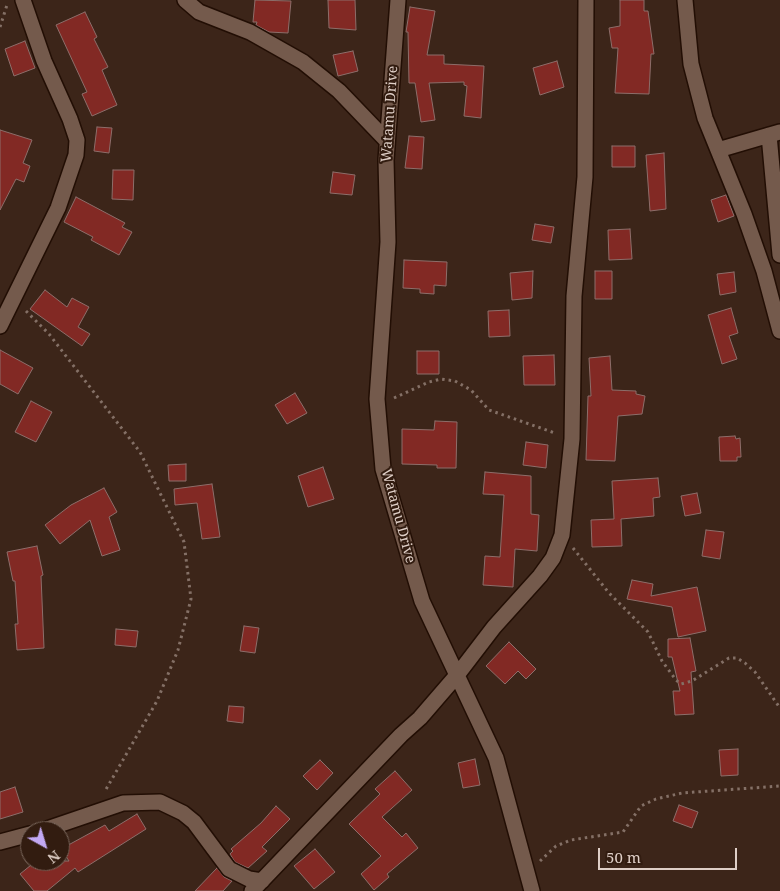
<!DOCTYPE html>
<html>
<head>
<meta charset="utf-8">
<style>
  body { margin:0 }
  #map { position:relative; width:780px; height:891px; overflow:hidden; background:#3c2519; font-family:"Noto Serif",serif }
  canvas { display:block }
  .north { position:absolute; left:20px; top:821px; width:50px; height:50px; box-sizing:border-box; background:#321c10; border:1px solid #776459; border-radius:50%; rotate:141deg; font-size:14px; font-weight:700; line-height:20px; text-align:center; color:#dfcfc7 }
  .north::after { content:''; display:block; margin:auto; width:18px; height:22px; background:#c2a8f3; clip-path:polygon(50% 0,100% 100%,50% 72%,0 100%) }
  .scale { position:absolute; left:598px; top:848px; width:139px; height:22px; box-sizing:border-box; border:2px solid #dfcfc7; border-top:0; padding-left:6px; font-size:15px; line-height:18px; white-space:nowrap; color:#dfcfc7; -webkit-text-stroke:4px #321c10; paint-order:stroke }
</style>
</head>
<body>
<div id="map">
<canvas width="780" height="891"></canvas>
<div class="north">N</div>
<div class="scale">50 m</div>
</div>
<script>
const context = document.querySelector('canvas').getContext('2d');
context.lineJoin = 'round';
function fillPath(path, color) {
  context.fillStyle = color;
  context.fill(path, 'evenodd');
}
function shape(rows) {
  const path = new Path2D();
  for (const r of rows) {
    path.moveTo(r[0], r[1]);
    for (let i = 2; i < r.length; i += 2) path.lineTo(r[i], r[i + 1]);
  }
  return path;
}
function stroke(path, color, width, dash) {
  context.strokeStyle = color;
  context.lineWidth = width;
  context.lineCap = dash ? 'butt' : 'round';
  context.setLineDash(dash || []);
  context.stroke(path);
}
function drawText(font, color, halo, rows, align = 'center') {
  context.font = font + ' "Noto Serif",serif';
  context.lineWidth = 4;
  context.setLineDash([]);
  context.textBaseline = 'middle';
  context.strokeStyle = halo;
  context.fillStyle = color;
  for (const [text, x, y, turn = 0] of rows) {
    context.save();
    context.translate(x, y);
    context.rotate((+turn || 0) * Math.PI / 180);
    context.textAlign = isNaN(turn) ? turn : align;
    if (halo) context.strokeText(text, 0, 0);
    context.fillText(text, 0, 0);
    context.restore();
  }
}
const building = shape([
  [255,0,291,1,288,33,269,32,256,25,257,22,253,22,255,0],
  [328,0,355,0,356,30,329,28,328,0],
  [620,0,644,0,644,11,648,11,654,54,651,54,649,94,615,93,618,48,612,48,609,28,620,26,620,0],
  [410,7,435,11,427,55,444,55,444,64,484,66,481,118,464,116,467,86,464,85,464,82,429,83,435,120,421,122,415,83,409,83,408,32,406,32,410,7],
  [85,12,97,37,94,39,108,67,102,70,117,105,92,116,82,94,87,92,56,25,85,12],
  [25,41,35,68,14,76,5,49,25,41],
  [353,51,358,71,338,76,333,55,353,51],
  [557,61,564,87,540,95,533,68,557,61],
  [97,127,112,128,109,153,94,151,97,127],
  [0,130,32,140,23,163,30,166,24,182,16,179,0,210,0,130],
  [409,136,424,137,422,169,405,168,409,136],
  [612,146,635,146,635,167,612,167,612,146],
  [664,153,666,209,650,211,646,155,664,153],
  [113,170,134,170,133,200,112,199,113,170],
  [333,172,355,175,352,195,330,193,333,172],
  [726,195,734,216,718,222,711,200,726,195],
  [76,197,125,223,122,227,132,232,119,255,91,240,93,237,64,222,76,197],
  [535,224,554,227,551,243,532,240,535,224],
  [630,229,632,259,609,260,608,230,630,229],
  [404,260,447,262,446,286,434,285,434,294,420,293,420,289,403,288,404,260],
  [533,271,532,298,512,300,510,273,533,271],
  [595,271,612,271,612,299,595,299,595,271],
  [734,272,736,292,720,295,717,274,734,272],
  [45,290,67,307,72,298,89,307,78,327,90,334,82,346,30,309,45,290],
  [731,308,738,333,729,336,737,359,722,364,708,315,731,308],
  [509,310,510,336,489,337,488,311,509,310],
  [0,350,33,368,18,394,0,384,0,350],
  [417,351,439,351,439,374,417,374,417,351],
  [554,355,555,385,524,385,523,356,554,355],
  [610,356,612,390,636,391,636,394,645,396,642,414,618,416,615,461,586,460,588,396,591,396,589,358,610,356],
  [295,393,307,413,287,424,275,405,295,393],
  [31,401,52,412,36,442,15,432,31,401],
  [435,421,457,422,456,468,437,468,437,465,402,464,402,429,434,430,435,421],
  [735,436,736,439,740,438,741,457,737,457,737,461,720,461,719,437,735,436],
  [526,442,548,445,546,468,523,465,526,442],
  [186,464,186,481,169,481,168,465,186,464],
  [323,467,334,499,308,507,298,476,323,467],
  [485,472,531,476,531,514,539,515,537,551,515,549,513,587,483,585,485,556,500,557,504,495,483,494,485,472],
  [658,478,660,497,653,498,654,516,621,519,622,546,592,547,591,520,614,519,612,481,658,478],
  [212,484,220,537,202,539,197,503,175,505,174,489,212,484],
  [104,488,117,512,109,517,120,550,102,556,90,520,60,544,45,525,71,505,104,488],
  [697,493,701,513,685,516,681,496,697,493],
  [706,530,724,532,720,559,702,556,706,530],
  [37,546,43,575,41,576,44,648,17,650,15,624,18,624,15,581,13,581,7,552,37,546],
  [632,580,653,584,651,596,697,587,706,631,678,637,672,607,627,599,632,580],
  [244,626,259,628,255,653,240,651,244,626],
  [116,629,138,631,136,647,115,645,116,629],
  [690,638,696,671,691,672,694,714,675,715,673,691,680,691,672,657,668,657,668,639,690,638],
  [509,642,536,669,526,679,518,671,505,684,486,666,509,642],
  [229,706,244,707,243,723,227,721,229,706],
  [738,749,738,775,721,776,719,750,738,749],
  [475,759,480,785,463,788,458,763,475,759],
  [320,760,333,773,317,790,303,776,320,760],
  [395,771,412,790,382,817,402,837,406,833,418,848,387,874,389,877,374,890,361,874,381,856,349,824,380,794,375,789,395,771],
  [15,787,23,812,0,819,0,792,15,787],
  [679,805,698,812,692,828,673,821,679,805],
  [276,806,290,819,262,847,267,851,248,868,235,862,230,854,233,851,231,849,261,823,276,806],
  [137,814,146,829,78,872,75,868,47,891,34,891,20,874,36,861,69,861,61,849,105,825,109,831,137,814],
  [315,849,335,872,314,889,294,866,315,849],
  [217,868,224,877,232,881,223,891,195,891,217,868]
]);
const path = shape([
  [0,27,7,5],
  [26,311,49,334,140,452,184,542,191,599,178,650,157,701,105,791],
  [394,398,429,382,441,379,455,381,471,390,489,410,555,433],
  [573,548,609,593,648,632,662,661,676,680,681,684,692,681,729,658,737,658,745,663,755,672,780,708],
  [540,861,556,846,571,840,623,832,641,806,656,799,682,793,780,786]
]);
const street = shape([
  [185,0,199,12,250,32,303,62,339,91,387,141],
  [398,0,386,160,388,242,377,399,383,469,422,601,496,758,532,891],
  [685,0,691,64,705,118,744,214,764,271,780,331],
  [769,135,780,255],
  [718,150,780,132],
  [0,326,58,208,76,155,77,140,70,119,44,61,23,0],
  [41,831,123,803,160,802,183,813,194,822,229,869,249,879,262,881],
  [0,842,30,834],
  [252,891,401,735,420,718,458,674,494,627,540,576,553,558,562,535,572,439,574,296,585,177,586,0]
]);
const streetNames = [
  ["Watamu Drive",390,114,-86],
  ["Watamu Drive",398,516,75]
];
fillPath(building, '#822924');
stroke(building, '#8d6e6a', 1);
stroke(street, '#220e04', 18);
stroke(path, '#847066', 3, [2.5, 4]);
stroke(street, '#745a4c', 15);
drawText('14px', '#dfcfc7', '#321c10', streetNames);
</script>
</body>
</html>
